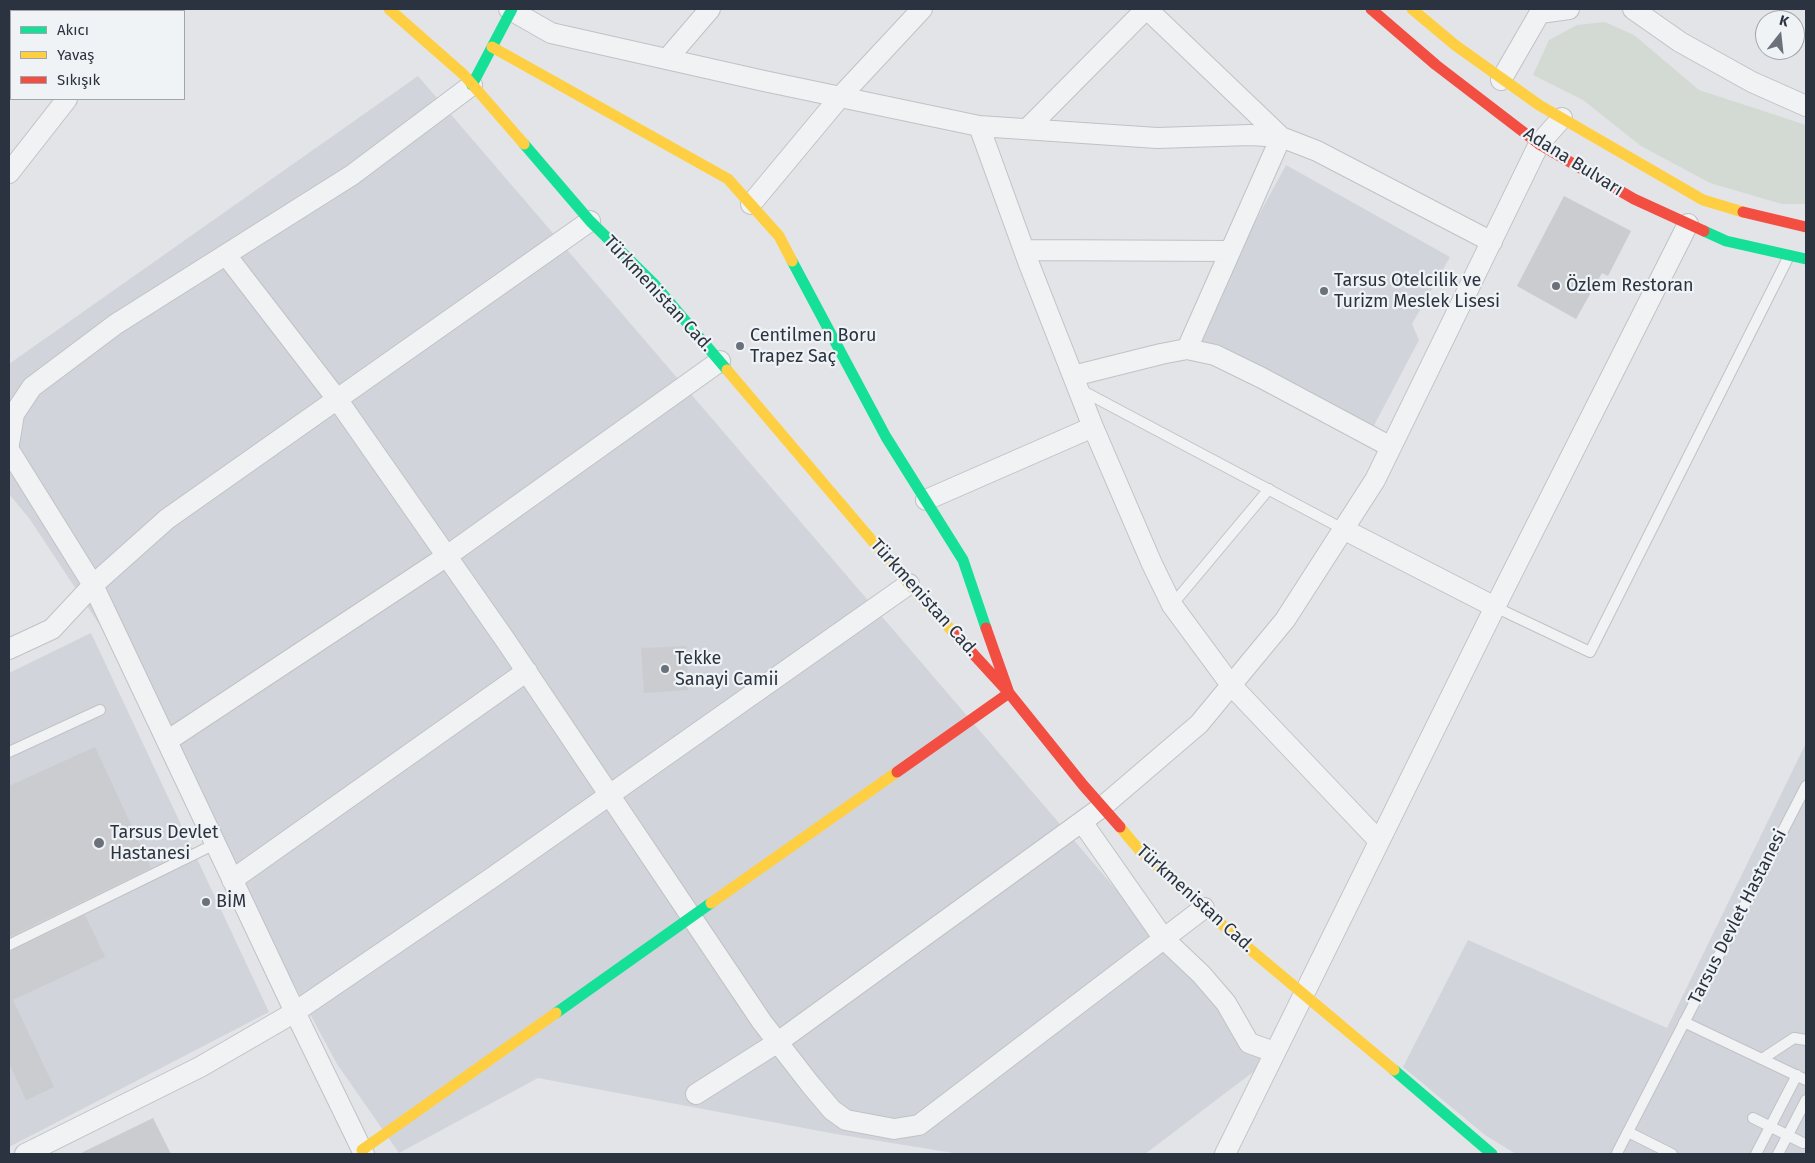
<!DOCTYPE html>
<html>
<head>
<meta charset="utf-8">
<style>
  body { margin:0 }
  #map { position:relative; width:1815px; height:1163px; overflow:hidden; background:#e2e4e7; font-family:"Fira Sans",sans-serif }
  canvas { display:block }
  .frame { position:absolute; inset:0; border:10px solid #2a333f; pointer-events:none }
  .legend { position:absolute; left:10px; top:10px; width:175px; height:90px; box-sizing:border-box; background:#f0f3f6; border:1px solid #a1a6ad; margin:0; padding:6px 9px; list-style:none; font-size:15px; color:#2a333f }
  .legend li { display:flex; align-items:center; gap:10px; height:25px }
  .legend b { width:25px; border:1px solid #a1a6ad }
  .north { position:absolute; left:1755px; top:10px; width:50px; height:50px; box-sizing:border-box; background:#f0f3f6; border:1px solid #a1a6ad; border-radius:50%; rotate:16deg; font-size:14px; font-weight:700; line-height:20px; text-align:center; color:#2a333f }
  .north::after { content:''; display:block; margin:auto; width:18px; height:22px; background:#6a717a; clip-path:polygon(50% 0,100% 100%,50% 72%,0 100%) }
</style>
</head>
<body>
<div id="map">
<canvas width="1815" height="1163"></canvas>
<div class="frame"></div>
<ul class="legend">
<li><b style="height:6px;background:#16e098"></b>Akıcı</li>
<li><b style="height:6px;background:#ffcf43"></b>Yavaş</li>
<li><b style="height:6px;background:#f24e42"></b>Sıkışık</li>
</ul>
<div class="north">K</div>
</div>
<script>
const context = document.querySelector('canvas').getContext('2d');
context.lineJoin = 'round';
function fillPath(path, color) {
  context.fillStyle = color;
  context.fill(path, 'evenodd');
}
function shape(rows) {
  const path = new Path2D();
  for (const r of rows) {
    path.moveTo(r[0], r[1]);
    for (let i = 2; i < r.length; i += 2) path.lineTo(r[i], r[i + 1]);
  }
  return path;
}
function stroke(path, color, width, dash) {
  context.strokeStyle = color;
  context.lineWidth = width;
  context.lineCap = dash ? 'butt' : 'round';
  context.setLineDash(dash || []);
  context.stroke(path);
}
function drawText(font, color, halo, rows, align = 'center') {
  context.font = font + ' "Fira Sans",sans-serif';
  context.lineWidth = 4.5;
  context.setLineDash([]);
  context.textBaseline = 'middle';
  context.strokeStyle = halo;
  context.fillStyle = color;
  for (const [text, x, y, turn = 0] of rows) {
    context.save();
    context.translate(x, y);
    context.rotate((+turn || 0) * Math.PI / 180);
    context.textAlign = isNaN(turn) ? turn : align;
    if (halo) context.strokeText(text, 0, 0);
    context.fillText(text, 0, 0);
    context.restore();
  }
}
const built = shape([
  [418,76,1265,1063,1145,1154,960,1154,836,1134,538,1078,399,1153,337,1064,99,624,29,518,9,494,9,364],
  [1286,165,1450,257,1412,324,1419,340,1369,435,1193,336],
  [91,633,269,1012,9,1147,9,673],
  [1806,743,1806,1154,1516,1154,1485,1135,1403,1067,1468,940,1667,1028]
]);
const green = shape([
  [1605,22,1634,35,1699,90,1806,125,1806,204,1782,204,1710,183,1641,146,1583,100,1533,75,1549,40,1577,25]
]);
const building = shape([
  [1564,196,1631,231,1608,276,1602,273,1576,319,1517,286],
  [686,646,688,690,644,693,641,648],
  [95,747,151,868,9,937,9,786],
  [85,915,105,957,13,1000,54,1087,26,1100,9,1063,9,952],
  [153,1118,171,1154,79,1154]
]);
const lane = shape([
  [1079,389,1343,529],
  [1172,605,1269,489],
  [1495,607,1590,652,1789,256],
  [9,752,100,710],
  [9,945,215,844],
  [1684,1022,1806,1080],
  [1762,1059,1794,1038,1806,1040],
  [1753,1118,1803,1143],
  [1628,1132,1672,1154],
  [1617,1153,1806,786],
  [1756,1154,1797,1075],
  [1778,1154,1806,1100]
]);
const street = shape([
  [509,9,551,33,764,81,979,126,1157,138,1250,135,1281,137,1317,151,1492,242],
  [1147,9,1281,137,1187,349],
  [1633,9,1680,42,1752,82,1806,106],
  [137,11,139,9],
  [1540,13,1569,9],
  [667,59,710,9],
  [1501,80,1542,9],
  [979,126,1029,264,1093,427,1152,564,1172,605,1231,685,1379,841],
  [1027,129,1146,9],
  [9,173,67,99],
  [751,204,840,97,922,9],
  [1024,250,1230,251],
  [226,255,337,399,506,641,762,1022,810,1084,832,1110,846,1120,894,1129,919,1125,1204,908],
  [1073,376,1161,354,1187,349,1215,355,1262,378,1391,447],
  [9,444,14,414,32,387,116,324,352,175,472,85],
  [9,450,93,585,295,1012,364,1154],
  [926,500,1093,427],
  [1343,529,1495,607],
  [9,649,52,629,93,585,167,519,590,221],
  [167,741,447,556,720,361],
  [1082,822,1164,939,1201,974,1226,1003,1249,1043,1274,1052],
  [232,880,527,671],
  [696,1094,778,1042,1102,807,1199,724,1285,620,1375,480,1539,144,1562,118],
  [25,1154,200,1067,295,1012,493,877,909,584],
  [1225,1154,1495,607,1688,224]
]);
const fast = shape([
  [472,85,512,9],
  [524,144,590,221,655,285,727,370],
  [1704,231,1726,241,1806,259],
  [792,261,886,437,963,560,986,628],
  [556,1013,711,903],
  [1394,1070,1492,1154]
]);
const slow = shape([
  [389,9,464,75,524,144],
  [1412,9,1455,45,1539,105,1703,200,1743,212],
  [492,47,728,179,779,236,792,261],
  [727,370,909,584,955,634],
  [1120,827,1141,852,1245,945,1394,1070],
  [711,903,897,772],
  [362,1150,556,1013]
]);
const jam = shape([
  [1371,9,1436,65,1539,144,1634,199,1704,231],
  [1743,212,1806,227],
  [955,634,1009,693,1083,785,1120,827],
  [897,772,1009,693,986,628]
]);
const markers = [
  [1556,286,5,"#6a717a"],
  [1324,291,5,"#6a717a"],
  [740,346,5,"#6a717a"],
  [665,669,5,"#6a717a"],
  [99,843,6,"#6a717a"],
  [206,902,5,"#6a717a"]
];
const streetNames = [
  ["Adana Bulvarı",1573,162,32],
  ["Türkmenistan Cad.",658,294,47],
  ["Türkmenistan Cad.",924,598,48],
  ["Türkmenistan Cad.",1195,899,42],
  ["Tarsus Devlet Hastanesi",1738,917,-63]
];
const poiNames = [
  ["Tarsus Otelcilik ve",1334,281],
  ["Turizm Meslek Lisesi",1334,302],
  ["Özlem Restoran",1566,286],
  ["Centilmen Boru",750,336],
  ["Trapez Saç",750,357],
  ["Tekke",675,659],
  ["Sanayi Camii",675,680],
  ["Tarsus Devlet",110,833],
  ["Hastanesi",110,854],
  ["BİM",216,902]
];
fillPath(built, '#d1d4da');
fillPath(green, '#d3dad3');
fillPath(building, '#cacccf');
stroke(lane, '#c0c2c5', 12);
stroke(street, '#c0c2c5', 22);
stroke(lane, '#f1f2f4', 10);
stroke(street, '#f1f2f4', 20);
stroke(fast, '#16e098', 11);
stroke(slow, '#ffcf43', 11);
stroke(jam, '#f24e42', 11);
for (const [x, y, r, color] of markers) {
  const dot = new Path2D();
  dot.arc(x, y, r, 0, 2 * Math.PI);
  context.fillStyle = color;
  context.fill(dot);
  stroke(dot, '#f0f3f6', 2);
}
drawText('18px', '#2a333f', '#f0f3f6', streetNames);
drawText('18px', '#2a333f', '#f0f3f6', poiNames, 'left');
</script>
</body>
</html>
